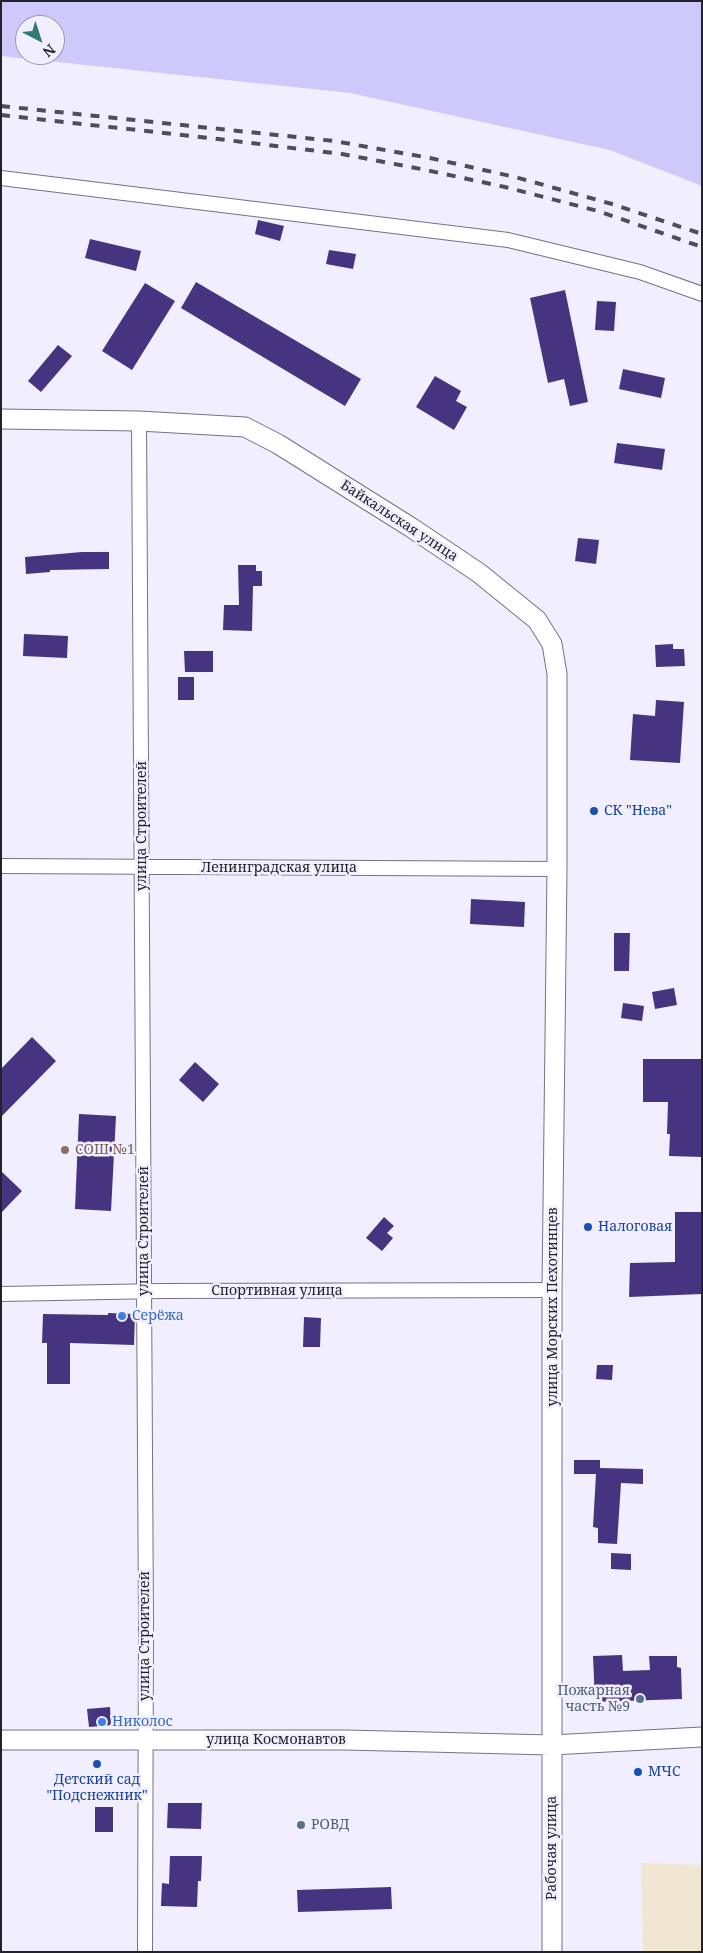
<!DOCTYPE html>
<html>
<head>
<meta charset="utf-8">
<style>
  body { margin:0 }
  #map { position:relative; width:703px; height:1953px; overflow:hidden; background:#f0eeff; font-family:"Noto Serif",serif }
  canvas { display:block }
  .frame { position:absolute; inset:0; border:2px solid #232229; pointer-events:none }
  .north { position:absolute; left:15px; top:15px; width:50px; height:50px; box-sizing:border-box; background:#f0eeff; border:1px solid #9e9ca9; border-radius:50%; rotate:140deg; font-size:14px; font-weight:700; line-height:20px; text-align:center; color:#232229 }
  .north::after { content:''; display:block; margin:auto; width:18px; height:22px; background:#317975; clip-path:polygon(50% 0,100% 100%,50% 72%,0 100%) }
</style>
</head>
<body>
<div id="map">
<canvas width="703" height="1953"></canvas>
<div class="frame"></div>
<div class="north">N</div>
</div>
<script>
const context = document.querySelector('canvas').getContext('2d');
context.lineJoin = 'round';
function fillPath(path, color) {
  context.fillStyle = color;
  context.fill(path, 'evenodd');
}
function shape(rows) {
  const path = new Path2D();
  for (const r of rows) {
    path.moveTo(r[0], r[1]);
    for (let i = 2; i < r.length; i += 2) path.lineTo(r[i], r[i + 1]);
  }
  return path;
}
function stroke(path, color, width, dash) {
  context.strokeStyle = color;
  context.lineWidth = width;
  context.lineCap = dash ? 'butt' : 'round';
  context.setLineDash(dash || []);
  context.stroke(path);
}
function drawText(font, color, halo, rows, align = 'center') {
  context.font = font + ' "Noto Serif",serif';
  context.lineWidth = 5;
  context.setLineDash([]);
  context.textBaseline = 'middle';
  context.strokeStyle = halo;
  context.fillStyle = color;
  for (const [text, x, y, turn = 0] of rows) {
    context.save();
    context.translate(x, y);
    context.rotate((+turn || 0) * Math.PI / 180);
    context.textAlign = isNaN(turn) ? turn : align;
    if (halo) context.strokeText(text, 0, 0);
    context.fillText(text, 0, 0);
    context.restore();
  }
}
const industrial = shape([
  [641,1863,702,1865,702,1952,643,1952]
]);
const green = shape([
  [1,1,702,1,702,186,610,150,350,93,1,56],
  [25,25,55,25,55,55,25,55]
]);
const building = shape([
  [258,220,284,226,280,241,255,234],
  [90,239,141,251,136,271,85,258],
  [329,250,356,254,353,269,326,264],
  [196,282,361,379,345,406,181,308],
  [145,283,175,301,132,370,102,351],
  [565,290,588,402,570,406,564,379,548,383,530,298],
  [597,301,616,302,614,331,595,330],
  [58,345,72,356,41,392,28,381],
  [623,369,665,378,661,398,619,389],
  [435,376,461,391,456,401,467,407,454,430,416,407],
  [617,443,665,449,662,470,614,463],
  [578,538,599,540,596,564,575,561],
  [82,552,109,552,109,569,50,570,50,572,26,574,25,557],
  [238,565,256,565,256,571,262,571,262,586,253,586,252,631,223,630,224,605,239,605],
  [24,634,68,636,67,658,23,656],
  [673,644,673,649,684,649,685,666,656,667,655,645],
  [184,651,213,651,213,672,185,672],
  [178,677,194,677,194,700,178,700],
  [656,700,684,702,680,763,630,760,633,714,655,716],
  [471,899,525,902,524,927,470,924],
  [614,933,630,933,629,971,614,971],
  [674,988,677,1005,655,1009,652,992],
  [623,1003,644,1006,642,1021,621,1018],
  [32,1037,56,1061,1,1117,1,1069],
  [643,1059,702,1059,702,1157,669,1156,670,1134,667,1134,668,1102,643,1102],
  [195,1062,219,1084,203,1102,179,1080],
  [79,1114,116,1116,111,1211,75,1209],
  [1,1171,22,1191,1,1213],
  [675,1212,702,1212,702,1294,629,1297,630,1263,675,1262],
  [384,1217,394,1226,387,1233,393,1238,382,1251,366,1238],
  [108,1313,135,1314,134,1345,70,1343,70,1384,47,1384,47,1343,42,1343,43,1314,108,1315],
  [304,1317,321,1318,320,1347,303,1347],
  [597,1365,613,1365,612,1380,596,1379],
  [574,1460,600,1460,600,1468,643,1469,643,1484,621,1483,617,1544,598,1543,598,1528,593,1527,596,1474,574,1474],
  [611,1553,631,1554,631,1570,611,1569],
  [622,1655,623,1671,650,1670,649,1656,677,1656,677,1667,681,1668,682,1699,595,1702,593,1656],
  [110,1707,111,1725,89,1727,87,1709],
  [168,1803,202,1803,201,1829,167,1828],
  [95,1807,113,1807,113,1832,95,1832],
  [170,1856,202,1856,201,1881,198,1881,197,1907,161,1906,162,1883,169,1884],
  [391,1887,392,1909,298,1912,297,1890]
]);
const street = shape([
  [1,178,508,240,640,272,702,294],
  [139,421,146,1622,145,1952],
  [1,866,557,869],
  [1,1294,161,1291,552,1290]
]);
const secondary = shape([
  [1,419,139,421,245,427,278,444,412,528,479,573,537,620,552,644,557,674,557,869,552,1290,552,1952],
  [1,1740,346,1740,551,1745,702,1737]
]);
const rail = shape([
  [1,106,334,141,430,158,515,177,612,204,702,234],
  [1,115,218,139,342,154,421,169,505,187,598,211,702,247]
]);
const markers = [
  [594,811,5,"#1a4fb4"],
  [65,1150,5,"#8d6e63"],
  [588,1227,5,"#1a4fb4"],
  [122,1316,5,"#3f7fe0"],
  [640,1699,5,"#5c6f8a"],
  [102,1722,5,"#3f7fe0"],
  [97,1764,5,"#1a4fb4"],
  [638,1772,5,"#1a4fb4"],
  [301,1825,5,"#5c6f8a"]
];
const streetNames = [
  ["Байкальская улица",399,521,33],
  ["улица Строителей",142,826,-90],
  ["Ленинградская улица",279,868],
  ["улица Строителей",144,1231,-90],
  ["Спортивная улица",277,1291],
  ["улица Морских Пехотинцев",553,1307,-90],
  ["улица Строителей",145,1636,-90],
  ["улица Космонавтов",276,1740],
  ["Рабочая улица",552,1848,-90]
];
const transitNames = [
  ["СК \"Нева\"",604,811],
  ["Налоговая",598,1227],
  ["МЧС",648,1772],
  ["Детский сад",97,1780,"center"],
  ["\"Подснежник\"",97,1796,"center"]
];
const educationNames = [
  ["СОШ №1",75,1150]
];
const shopNames = [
  ["Серёжа",132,1316],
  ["Николос",112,1722]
];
const serviceNames = [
  ["Пожарная",630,1691],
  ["часть №9",630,1707],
  ["РОВД",311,1825,"left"]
];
fillPath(industrial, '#f0e6d1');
fillPath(green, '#cfc8fb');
fillPath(building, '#473480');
stroke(street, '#747284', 16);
stroke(secondary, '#747284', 21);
stroke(street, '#fff', 14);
stroke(secondary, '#fff', 19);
stroke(rail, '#4f4d57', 4, [9, 9]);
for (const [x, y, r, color] of markers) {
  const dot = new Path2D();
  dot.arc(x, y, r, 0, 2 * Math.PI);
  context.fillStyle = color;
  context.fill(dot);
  stroke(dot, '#f0eeff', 2);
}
drawText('14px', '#232229', '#f0eeff', streetNames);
drawText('14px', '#164399', '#f0eeff', transitNames, 'left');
drawText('14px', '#785e54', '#f0eeff', educationNames, 'left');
drawText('14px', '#366cbe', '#f0eeff', shopNames, 'left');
drawText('14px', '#4e5e75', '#f0eeff', serviceNames, 'right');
</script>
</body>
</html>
